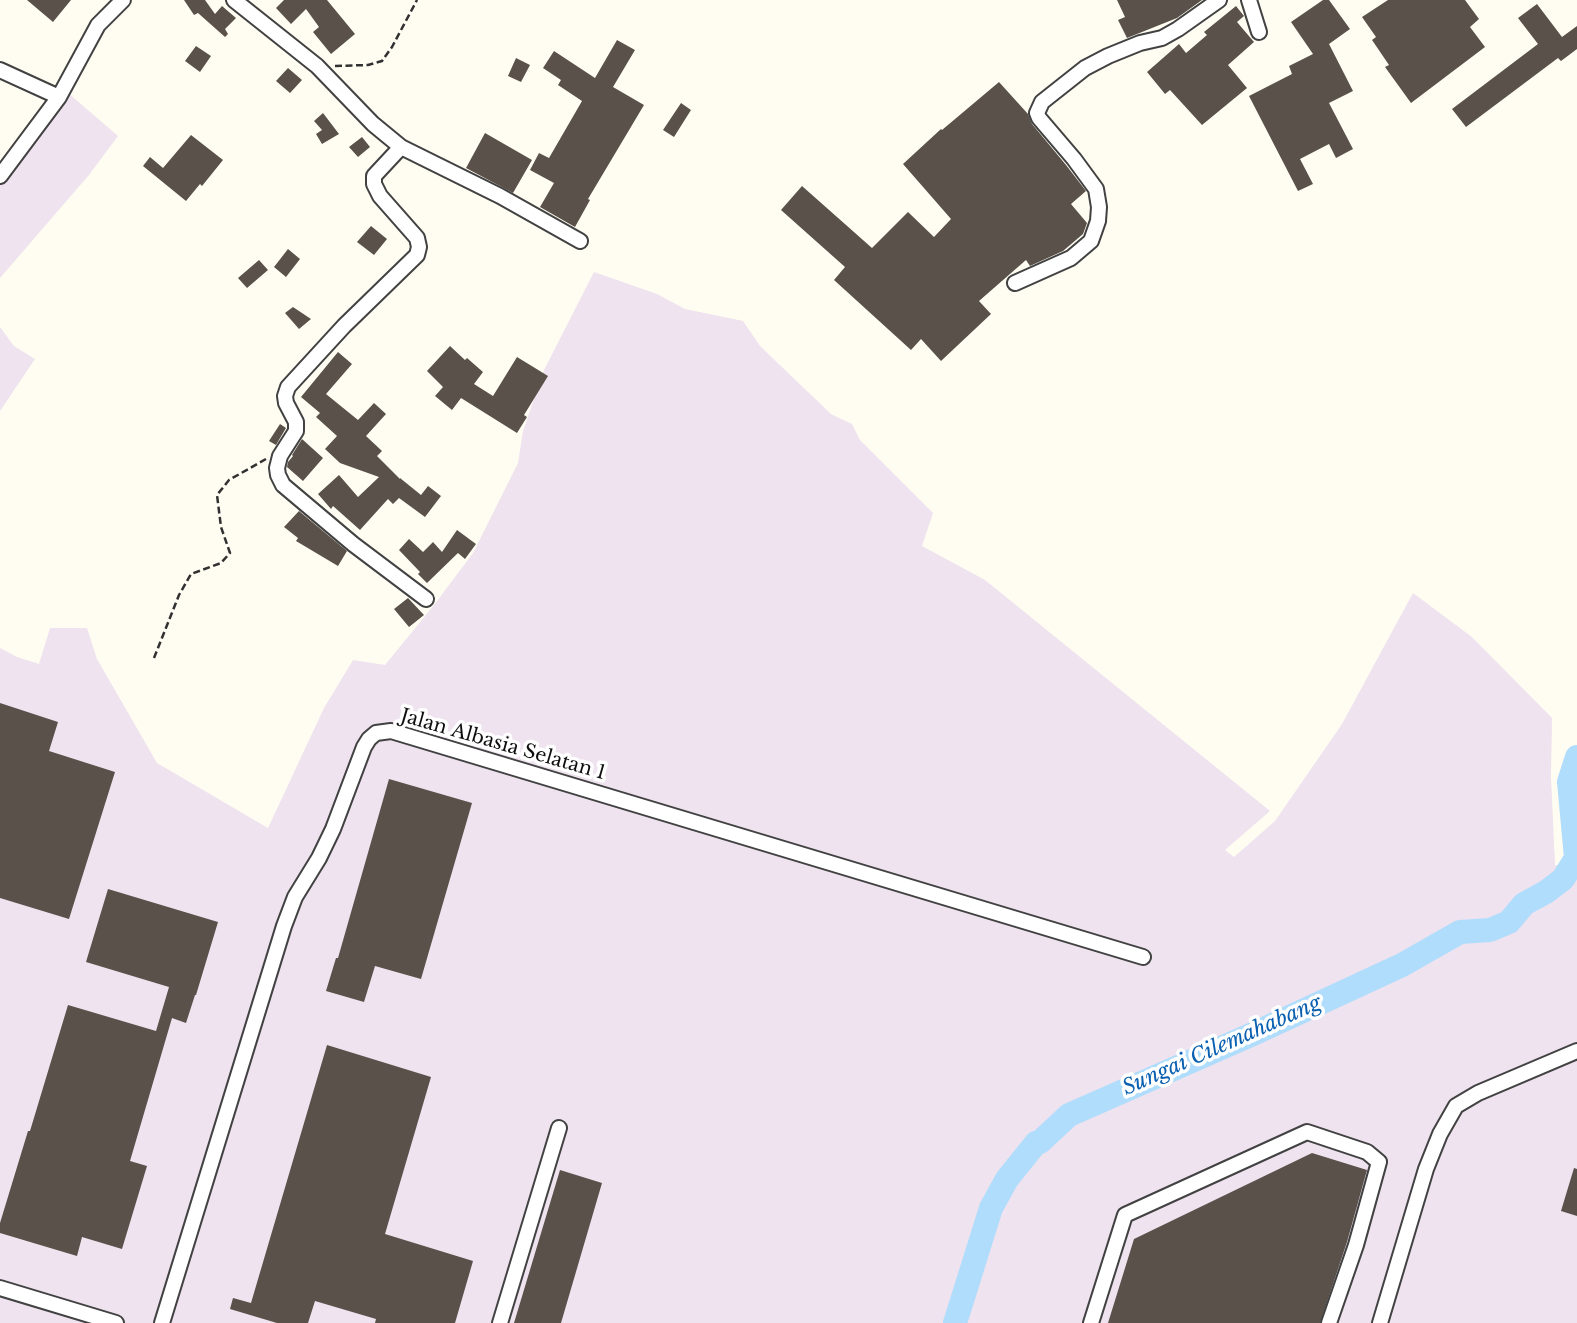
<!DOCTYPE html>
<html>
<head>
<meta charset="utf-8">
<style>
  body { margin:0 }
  canvas { display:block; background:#fffdf2 }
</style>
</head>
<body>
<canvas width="1577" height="1323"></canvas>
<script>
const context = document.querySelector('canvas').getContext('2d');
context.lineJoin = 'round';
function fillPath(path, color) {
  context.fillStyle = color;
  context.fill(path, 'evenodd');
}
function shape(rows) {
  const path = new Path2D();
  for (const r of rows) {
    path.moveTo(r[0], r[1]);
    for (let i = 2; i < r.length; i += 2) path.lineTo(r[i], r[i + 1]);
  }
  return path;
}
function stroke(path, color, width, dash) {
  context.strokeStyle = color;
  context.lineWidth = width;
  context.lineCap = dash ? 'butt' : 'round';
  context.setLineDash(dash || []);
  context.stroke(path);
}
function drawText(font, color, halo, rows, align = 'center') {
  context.font = font + ' "Libre Baskerville",serif';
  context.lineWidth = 7;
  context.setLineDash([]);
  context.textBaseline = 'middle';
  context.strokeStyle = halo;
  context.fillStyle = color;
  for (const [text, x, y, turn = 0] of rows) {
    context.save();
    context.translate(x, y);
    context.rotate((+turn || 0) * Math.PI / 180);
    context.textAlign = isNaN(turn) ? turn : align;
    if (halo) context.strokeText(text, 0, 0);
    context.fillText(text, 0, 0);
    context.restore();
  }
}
const industrial = shape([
  [67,92,118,136,89,175,0,278,0,181],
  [594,272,657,294,685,309,743,321,760,346,831,414,852,424,860,440,933,513,922,546,985,580,1270,811,1225,850,1234,857,1275,821,1342,724,1413,593,1472,637,1552,718,1551,776,1555,865,1577,870,1577,1323,0,1323,0,648,17,657,39,664,50,628,87,628,97,659,157,763,268,828,324,708,353,660,385,665,434,605,473,553,518,463,523,431,544,370],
  [0,327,14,346,35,359,0,411]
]);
const river = shape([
  [1576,858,1569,782,1577,757],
  [955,1323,991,1208,1007,1179,1036,1143,1040,1142,1069,1115,1253,1034,1402,965,1460,932,1490,930,1509,922,1524,904,1546,892,1563,879,1576,858]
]);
const building = shape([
  [27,0,71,0,53,22],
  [184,0,205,0,215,14,222,6,236,18,225,29,228,34,225,37,198,13,194,15],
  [284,0,327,0,355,34,331,54,313,32,319,27,306,9,291,24,276,8],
  [1117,0,1202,0,1177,18,1127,38,1118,20,1125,17],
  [1323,0,1329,0,1350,29,1329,44,1353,91,1329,103,1353,149,1336,158,1329,144,1300,159,1313,184,1298,191,1249,96,1292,74,1289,66,1313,54,1291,22],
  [1388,0,1465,0,1479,19,1470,27,1485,47,1411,103,1385,67,1389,65,1372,40,1376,37,1362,17],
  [1537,4,1562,37,1577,26,1577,49,1561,61,1558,58,1466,127,1452,109,1538,44,1518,18],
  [1236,6,1244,16,1237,22,1254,42,1228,65,1247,88,1202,125,1170,90,1165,94,1147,72,1179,44,1186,53,1207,35,1204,32],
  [617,40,635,50,613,87,644,105,588,199,590,200,575,227,540,207,554,183,530,170,539,153,549,158,582,101,558,85,561,80,543,68,554,51,595,78],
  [196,46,211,56,200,72,185,61],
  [516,58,530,65,521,82,508,76],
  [288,68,302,80,290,93,276,81],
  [999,82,1028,114,1032,124,1066,165,1086,191,1071,204,1087,223,1083,234,1063,251,1030,266,1026,260,979,301,991,314,941,361,921,339,911,350,834,280,845,267,781,210,802,186,872,248,908,212,934,237,951,219,903,164,941,129,942,130],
  [681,103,691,110,674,137,663,130],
  [323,113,339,134,322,144,316,134,322,130,314,121],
  [485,133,532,160,513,193,466,168],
  [191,135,223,160,202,186,200,184,186,201,143,166,150,157,163,168],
  [362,137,370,147,358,157,349,147],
  [371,226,387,239,374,255,357,242],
  [288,249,300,259,286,277,274,267],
  [259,260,268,270,247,288,238,278],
  [293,307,311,319,299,329,285,313],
  [450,346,465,360,467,358,483,372,474,384,493,396,517,357,548,376,524,415,527,417,517,433,461,398,452,410,435,396,443,387,427,371],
  [338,352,352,364,326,394,358,420,374,403,386,414,366,436,382,451,377,456,400,479,400,478,421,495,428,486,441,496,425,517,399,498,393,504,388,499,360,530,333,506,331,509,318,494,339,475,358,497,379,477,340,463,325,449,337,436,316,417,320,413,301,397],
  [280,424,286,428,276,445,269,441],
  [302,439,323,458,303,481,287,467,288,462,293,456,292,455],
  [299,511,347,551,338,566,296,541,298,538,284,527],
  [457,530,476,544,465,559,458,553,427,583,418,574,420,572,399,550,409,539,423,552,433,542,442,552],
  [408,598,424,615,409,627,394,609],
  [0,703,58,722,49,751,115,772,69,919,0,898],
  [389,779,472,803,421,979,375,966,364,1002,326,991,336,958,338,958],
  [108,889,218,922,196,995,195,995,186,1023,172,1018,130,1161,147,1166,122,1249,82,1237,77,1256,0,1233,0,1223,28,1131,30,1131,68,1005,156,1031,169,987,86,962],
  [327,1045,431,1077,385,1234,473,1261,455,1323,375,1323,376,1319,315,1301,308,1323,277,1323,230,1309,233,1298,251,1303],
  [1312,1153,1367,1170,1347,1242,1320,1323,1108,1323,1134,1239],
  [1574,1168,1577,1169,1577,1216,1561,1211],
  [560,1170,602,1183,561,1323,514,1323]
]);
const path = shape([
  [335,66,368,65,382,61,392,47,417,0],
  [154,658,179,595,191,574,221,563,230,553,221,527,217,495,229,480,266,459]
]);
const minor = shape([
  [234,0,317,66,373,124,401,147,374,176,374,184,380,196,417,238,419,247,417,255,344,326,288,387,285,396,286,403,296,422,296,431,280,456,277,468,278,475,283,485,353,544,426,599],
  [1249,0,1259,32],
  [0,70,59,97],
  [401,147,500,196,580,241],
  [0,176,59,97,98,25,123,0],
  [1015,283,1071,258,1091,241,1098,221,1099,207,1096,189,1074,159,1039,118,1037,113,1042,102,1085,68,1108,56,1140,43,1162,38,1178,29,1219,0],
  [0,1288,116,1323],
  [162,1323,284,926,295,897,319,858,333,829,364,747,369,739,376,733,391,731,1143,957],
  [500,1323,559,1128],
  [1091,1323,1125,1215,1307,1132,1367,1152,1379,1162,1356,1245,1329,1323],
  [1380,1323,1426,1169,1440,1134,1456,1106,1478,1093,1577,1051]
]);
const streetNames = [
  ["Jalan Albasia Selatan 1",503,745,16]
];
const waterNames = [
  ["Sungai Cilemahabang",1222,1046,-24]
];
fillPath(industrial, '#eee3ef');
stroke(river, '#b1ddfc', 24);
fillPath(building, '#59514a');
stroke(minor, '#424242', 18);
stroke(path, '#313131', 2.5, [7, 3.5]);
stroke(minor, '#fff', 14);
drawText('19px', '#0f0f0f', '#fff', streetNames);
drawText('italic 21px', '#0a60b0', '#fff', waterNames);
</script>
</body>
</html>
